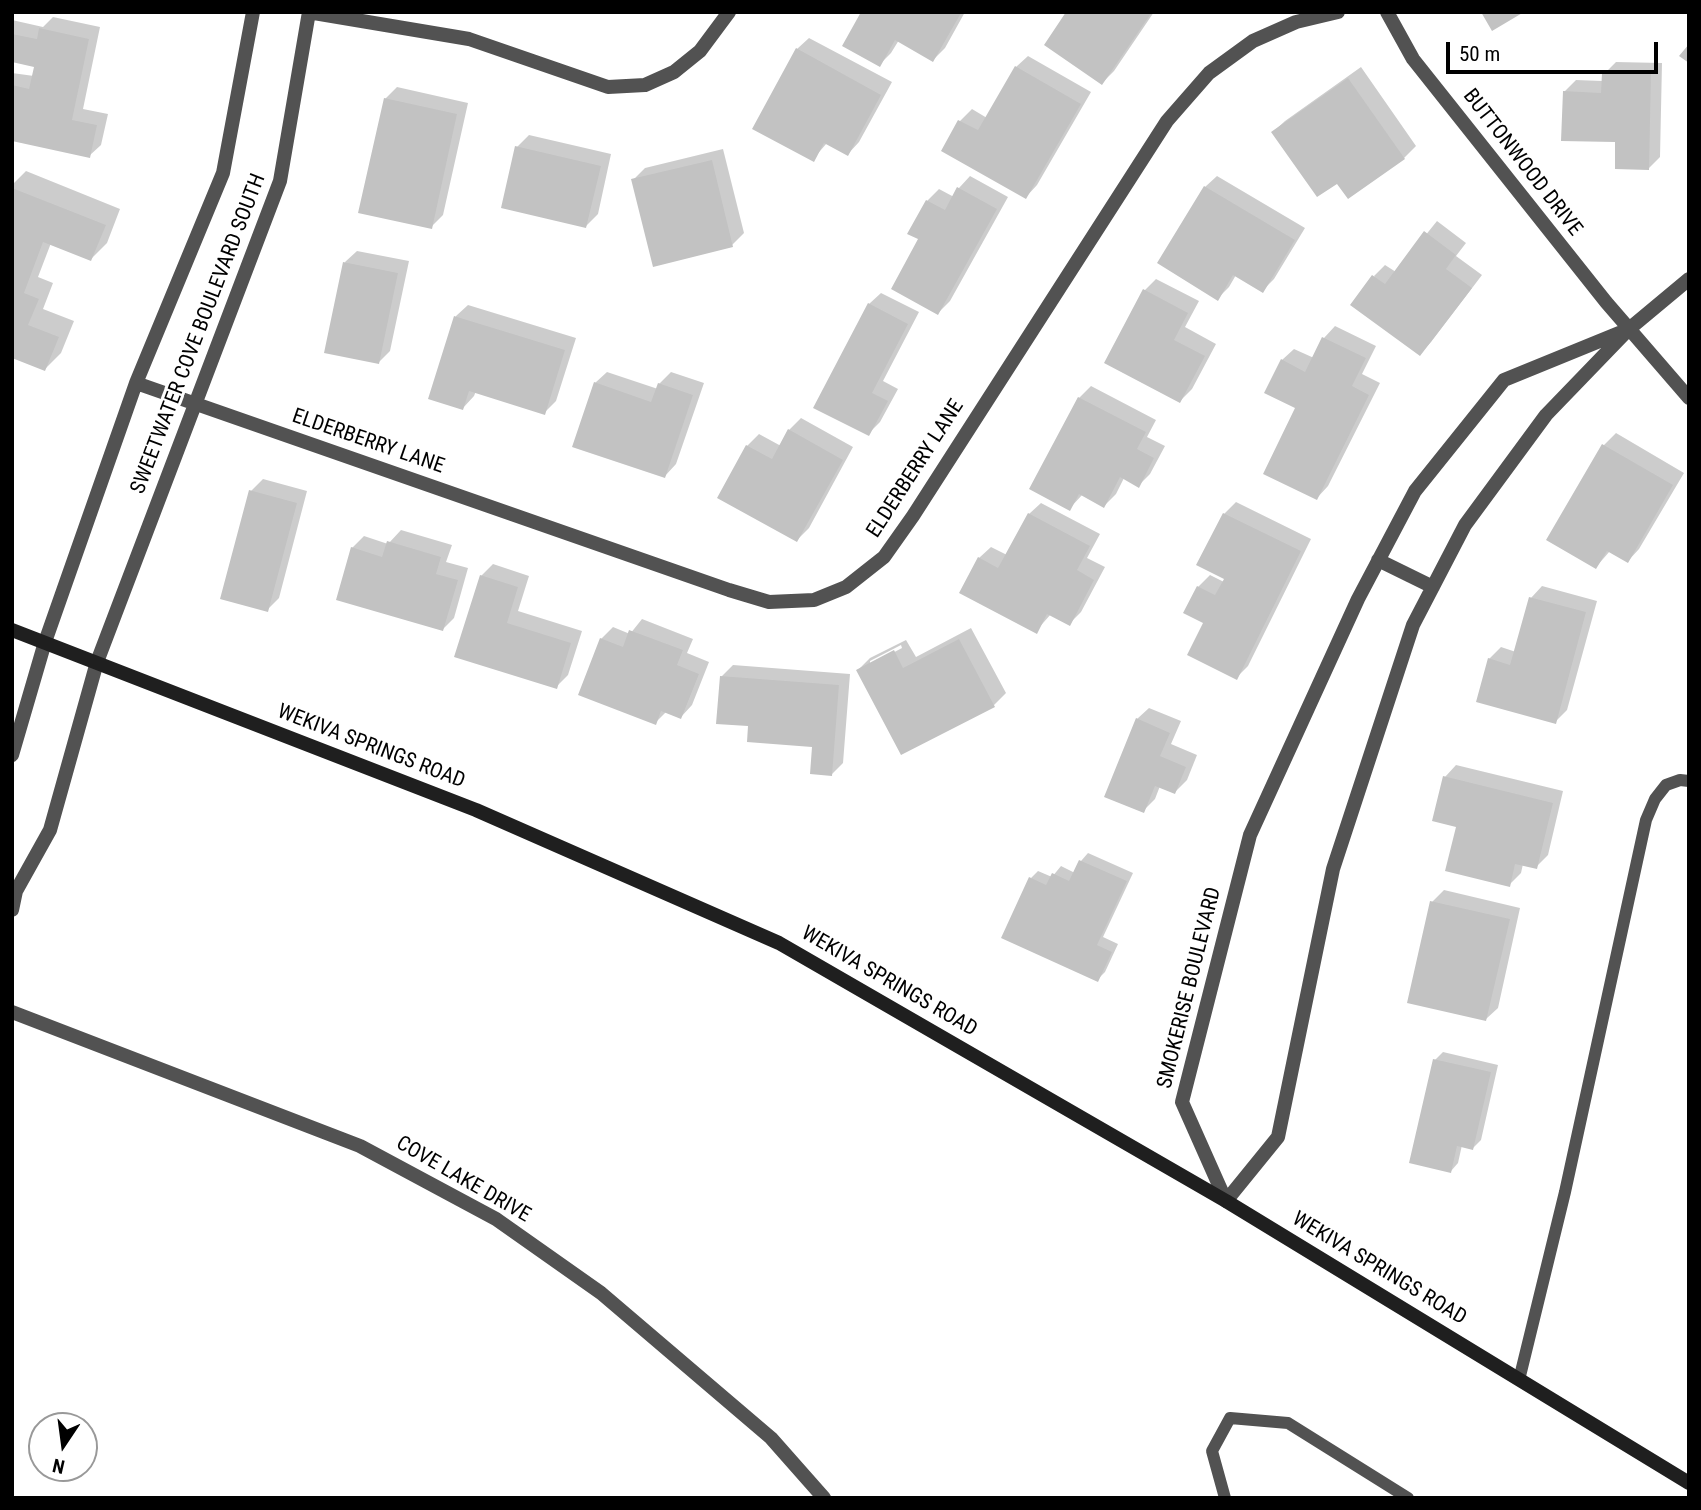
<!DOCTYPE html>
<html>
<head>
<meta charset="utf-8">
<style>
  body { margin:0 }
  #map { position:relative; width:1701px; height:1510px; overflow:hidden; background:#fff; font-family:"Roboto Condensed",sans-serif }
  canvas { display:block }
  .frame { position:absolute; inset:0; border:14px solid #000; pointer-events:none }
  .north { position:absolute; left:28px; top:1412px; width:70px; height:70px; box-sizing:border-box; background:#fff; border:2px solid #999; border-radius:50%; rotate:193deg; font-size:19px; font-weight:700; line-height:28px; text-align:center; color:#000 }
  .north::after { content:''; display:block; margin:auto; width:24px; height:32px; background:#000; clip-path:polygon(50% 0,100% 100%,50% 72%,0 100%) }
  .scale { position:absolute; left:1446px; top:42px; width:212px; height:32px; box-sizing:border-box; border:4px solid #000; border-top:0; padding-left:9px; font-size:21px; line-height:24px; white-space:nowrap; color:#000; -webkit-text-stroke:5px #fff; paint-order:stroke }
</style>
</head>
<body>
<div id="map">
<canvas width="1701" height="1510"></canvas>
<div class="frame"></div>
<div class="north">N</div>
<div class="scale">50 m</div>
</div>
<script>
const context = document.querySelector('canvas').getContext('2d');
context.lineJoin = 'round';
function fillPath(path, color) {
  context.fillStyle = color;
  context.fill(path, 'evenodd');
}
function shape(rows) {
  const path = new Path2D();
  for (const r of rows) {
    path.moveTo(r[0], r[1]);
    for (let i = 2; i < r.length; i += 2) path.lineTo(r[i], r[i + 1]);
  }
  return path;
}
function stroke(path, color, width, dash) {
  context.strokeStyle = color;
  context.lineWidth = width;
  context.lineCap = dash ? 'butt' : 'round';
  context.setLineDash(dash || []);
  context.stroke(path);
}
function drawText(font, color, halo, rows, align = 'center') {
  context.font = font + ' "Roboto Condensed",sans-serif';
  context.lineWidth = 6;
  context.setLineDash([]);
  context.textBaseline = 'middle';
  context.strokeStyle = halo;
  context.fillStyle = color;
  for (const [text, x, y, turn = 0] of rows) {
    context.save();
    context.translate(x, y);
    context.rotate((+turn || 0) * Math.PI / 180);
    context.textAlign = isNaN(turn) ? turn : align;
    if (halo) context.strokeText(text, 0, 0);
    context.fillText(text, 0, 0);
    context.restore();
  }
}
const shadow = shape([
  [863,12,965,12,945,48,933,60,899,40,891,53,879,65],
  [1069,12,1154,12,1114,71,1102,83],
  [53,17,100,27,83,109,108,114,101,145,89,156,12,139,12,73,34,76,36,66,12,61,12,20,43,27],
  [809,38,892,82,859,142,848,154,827,143,813,159,797,49],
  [1028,56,1091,92,1037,185,1026,197,943,150,960,121,972,109,987,118,1016,67],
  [1616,62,1662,63,1660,157,1648,169,1564,92,1576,80,1604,81,1604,74],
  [1361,67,1416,146,1404,158,1348,197,1337,181,1273,132,1285,121],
  [397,87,468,103,443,215,431,227,385,99],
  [529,135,611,154,598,214,586,226,517,147],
  [723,149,744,233,732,245,633,180,645,168],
  [26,171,120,209,107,243,91,259,51,243,38,277,53,283,43,309,74,321,61,353,45,369,12,356,12,185],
  [970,176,1008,197,950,301,938,313,920,239,910,233,927,201,939,189,954,197,959,188],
  [1217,176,1305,228,1274,279,1262,291,1236,275,1229,287,1218,298,1205,187],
  [1437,221,1466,243,1456,256,1482,275,1431,342,1420,354,1374,276,1385,265,1396,272],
  [357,251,409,261,390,351,378,363,345,262],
  [1156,279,1199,301,1185,327,1216,344,1192,389,1180,401,1144,291],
  [881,293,919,312,883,381,898,389,880,422,868,434,869,304],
  [468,305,576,338,556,401,544,413,476,391,474,396,463,408,430,398,456,316],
  [1335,326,1376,346,1362,374,1380,383,1328,486,1317,498,1297,407,1282,360,1294,349,1314,358,1324,338],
  [607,372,658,389,659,384,671,372,704,383,676,464,665,476,595,383],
  [1091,386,1156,420,1147,437,1165,446,1150,474,1139,485,1124,478,1116,494,1104,506,1083,494,1070,508,1032,488,1079,398],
  [801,418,853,447,809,528,797,540,747,446,759,434,781,446,789,430],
  [1616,433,1684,473,1639,549,1628,561,1610,551,1596,567,1604,445],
  [263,479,307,491,279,598,267,610,251,491],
  [1236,502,1311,539,1248,666,1236,678,1206,622,1198,587,1210,575,1224,582,1224,514],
  [1041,503,1100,534,1087,558,1105,567,1081,612,1069,624,1051,614,1036,631,979,558,991,547,1007,555,1029,514],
  [401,530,452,545,446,562,468,568,454,618,442,630,352,548,364,536,388,544],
  [493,564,529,576,518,611,582,631,568,675,556,687,456,656,481,576],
  [1542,586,1597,601,1567,710,1555,722,1489,659,1501,647,1516,652,1531,598],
  [642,619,693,639,687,653,709,662,692,705,681,717,667,711,655,723,601,639,613,627,630,634],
  [971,628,1006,693,994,705,858,670,870,658,906,640,916,657],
  [901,645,902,648,870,665,870,661],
  [733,665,850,674,843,763,832,774,814,745,750,725,721,677],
  [1149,708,1181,721,1171,744,1197,755,1187,780,1175,792,1160,786,1155,799,1143,811,1137,719],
  [1456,765,1563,791,1548,855,1536,867,1523,864,1521,873,1509,885,1458,826,1445,777],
  [1088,853,1133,873,1103,937,1118,944,1105,972,1097,980,1031,878,1038,871,1052,877,1061,866,1075,873,1081,861],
  [1444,890,1520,908,1498,1008,1486,1019,1432,902],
  [1443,1052,1498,1065,1481,1140,1473,1148,1462,1145,1458,1163,1451,1171,1435,1060]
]);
const building = shape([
  [861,12,959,12,961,13,933,62,895,40,880,67,842,46],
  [1066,12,1152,12,1102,85,1044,45],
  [1481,12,1524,12,1492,31],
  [39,28,89,39,72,120,97,125,90,158,12,141,12,85,29,89,34,67,12,62,12,34,37,39],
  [1689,44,1689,63,1679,56],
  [796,48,881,95,848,156,824,143,814,162,752,129],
  [1015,66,1081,104,1026,199,941,151,958,120,978,130],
  [1602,73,1651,74,1649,170,1615,169,1615,142,1561,141,1563,91,1601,93],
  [1348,78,1405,159,1348,199,1337,184,1317,197,1271,132],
  [384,98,457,114,432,229,358,213],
  [515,146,601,166,586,228,501,208],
  [712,160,733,247,653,267,631,179],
  [1204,186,1295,240,1263,293,1233,275,1218,301,1157,263],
  [957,187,997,209,938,315,891,289,918,239,907,234,926,200,945,210],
  [12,188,106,225,91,261,43,242,24,293,39,299,28,325,59,337,45,371,12,358],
  [1424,231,1456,255,1446,269,1472,288,1420,356,1350,305,1372,275,1385,284],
  [343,262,398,273,379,364,324,353],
  [1143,289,1188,313,1174,340,1205,356,1180,403,1104,363],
  [868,303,908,324,872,393,888,401,869,436,813,408],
  [454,316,565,350,545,415,469,391,463,410,428,399],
  [1322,337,1366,358,1352,386,1369,395,1317,500,1263,474,1295,408,1264,393,1281,359,1305,372],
  [594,382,651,402,658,383,693,395,665,478,572,447],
  [1078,397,1146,432,1137,449,1154,458,1139,488,1120,477,1104,508,1079,494,1070,511,1029,489],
  [788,429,843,460,797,542,717,498,746,445,772,459],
  [1602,444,1673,485,1628,563,1607,551,1596,569,1546,540],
  [249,490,297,503,268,612,220,599],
  [1028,513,1090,546,1077,570,1094,580,1070,626,1047,614,1037,634,959,593,978,557,998,568],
  [1223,513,1301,551,1237,680,1187,655,1203,623,1183,613,1197,586,1215,595,1224,579,1196,565],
  [387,541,441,557,436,574,458,580,443,631,336,600,351,547,382,557],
  [480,575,518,587,507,623,571,643,557,689,454,657],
  [1529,597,1586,612,1556,724,1476,702,1488,658,1510,665],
  [629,630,683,650,677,665,699,674,681,719,661,711,656,725,578,695,600,638,623,647],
  [959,639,995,707,901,755,856,670,894,650,903,668],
  [720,676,839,685,832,776,810,774,812,747,747,742,748,726,716,724],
  [1136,718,1170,733,1160,756,1186,767,1175,794,1155,786,1144,813,1104,797],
  [1443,776,1553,803,1537,869,1515,864,1510,887,1445,871,1456,827,1432,821],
  [1079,860,1127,881,1097,945,1112,952,1098,982,1001,938,1029,877,1046,885,1052,873,1069,881],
  [1430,901,1510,919,1486,1021,1407,1003],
  [1433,1059,1491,1072,1473,1150,1457,1146,1451,1173,1409,1163]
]);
const lane = shape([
  [1519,1380,1565,1192,1646,820,1655,799,1666,785,1680,780,1689,781],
  [1225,1498,1212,1451,1230,1418,1288,1423,1408,1498]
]);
const street = shape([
  [308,12,469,39,608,87,645,85,674,72,700,51,729,12],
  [1387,12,1413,59,1606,302,1689,398],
  [1629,329,1504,380,1415,491,1358,599,1250,835,1182,1102,1226,1201,1278,1137,1333,869,1413,625,1465,525,1546,415,1629,329,1689,279],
  [136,383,729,590,769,602,814,600,846,587,884,557,913,516,1167,121,1209,73,1253,41,1296,22,1338,12],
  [1378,560,1433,587],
  [12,755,45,642,136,383,223,173,253,12],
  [12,910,16,891,50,830,97,662,280,181,309,12],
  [12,1012,360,1146,496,1219,601,1293,771,1438,824,1498]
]);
const secondary = shape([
  [12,630,476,810,779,943,1226,1201,1689,1483]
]);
const streetNames = [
  ["BUTTONWOOD DRIVE",1522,163,52],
  ["SWEETWATER COVE BOULEVARD SOUTH",199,334,-69],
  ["ELDERBERRY LANE",368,442,19],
  ["ELDERBERRY LANE",916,469,-57],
  ["WEKIVA SPRINGS ROAD",371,747,21],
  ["WEKIVA SPRINGS ROAD",889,982,30],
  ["SMOKERISE BOULEVARD",1190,988,-76],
  ["COVE LAKE DRIVE",463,1180,30],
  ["WEKIVA SPRINGS ROAD",1379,1269,31]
];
fillPath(shadow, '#0003');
fillPath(building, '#c2c2c2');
stroke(lane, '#525252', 12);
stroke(street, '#525252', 14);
stroke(secondary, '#1f1f1f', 14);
drawText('21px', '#000', '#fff', streetNames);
</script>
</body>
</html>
